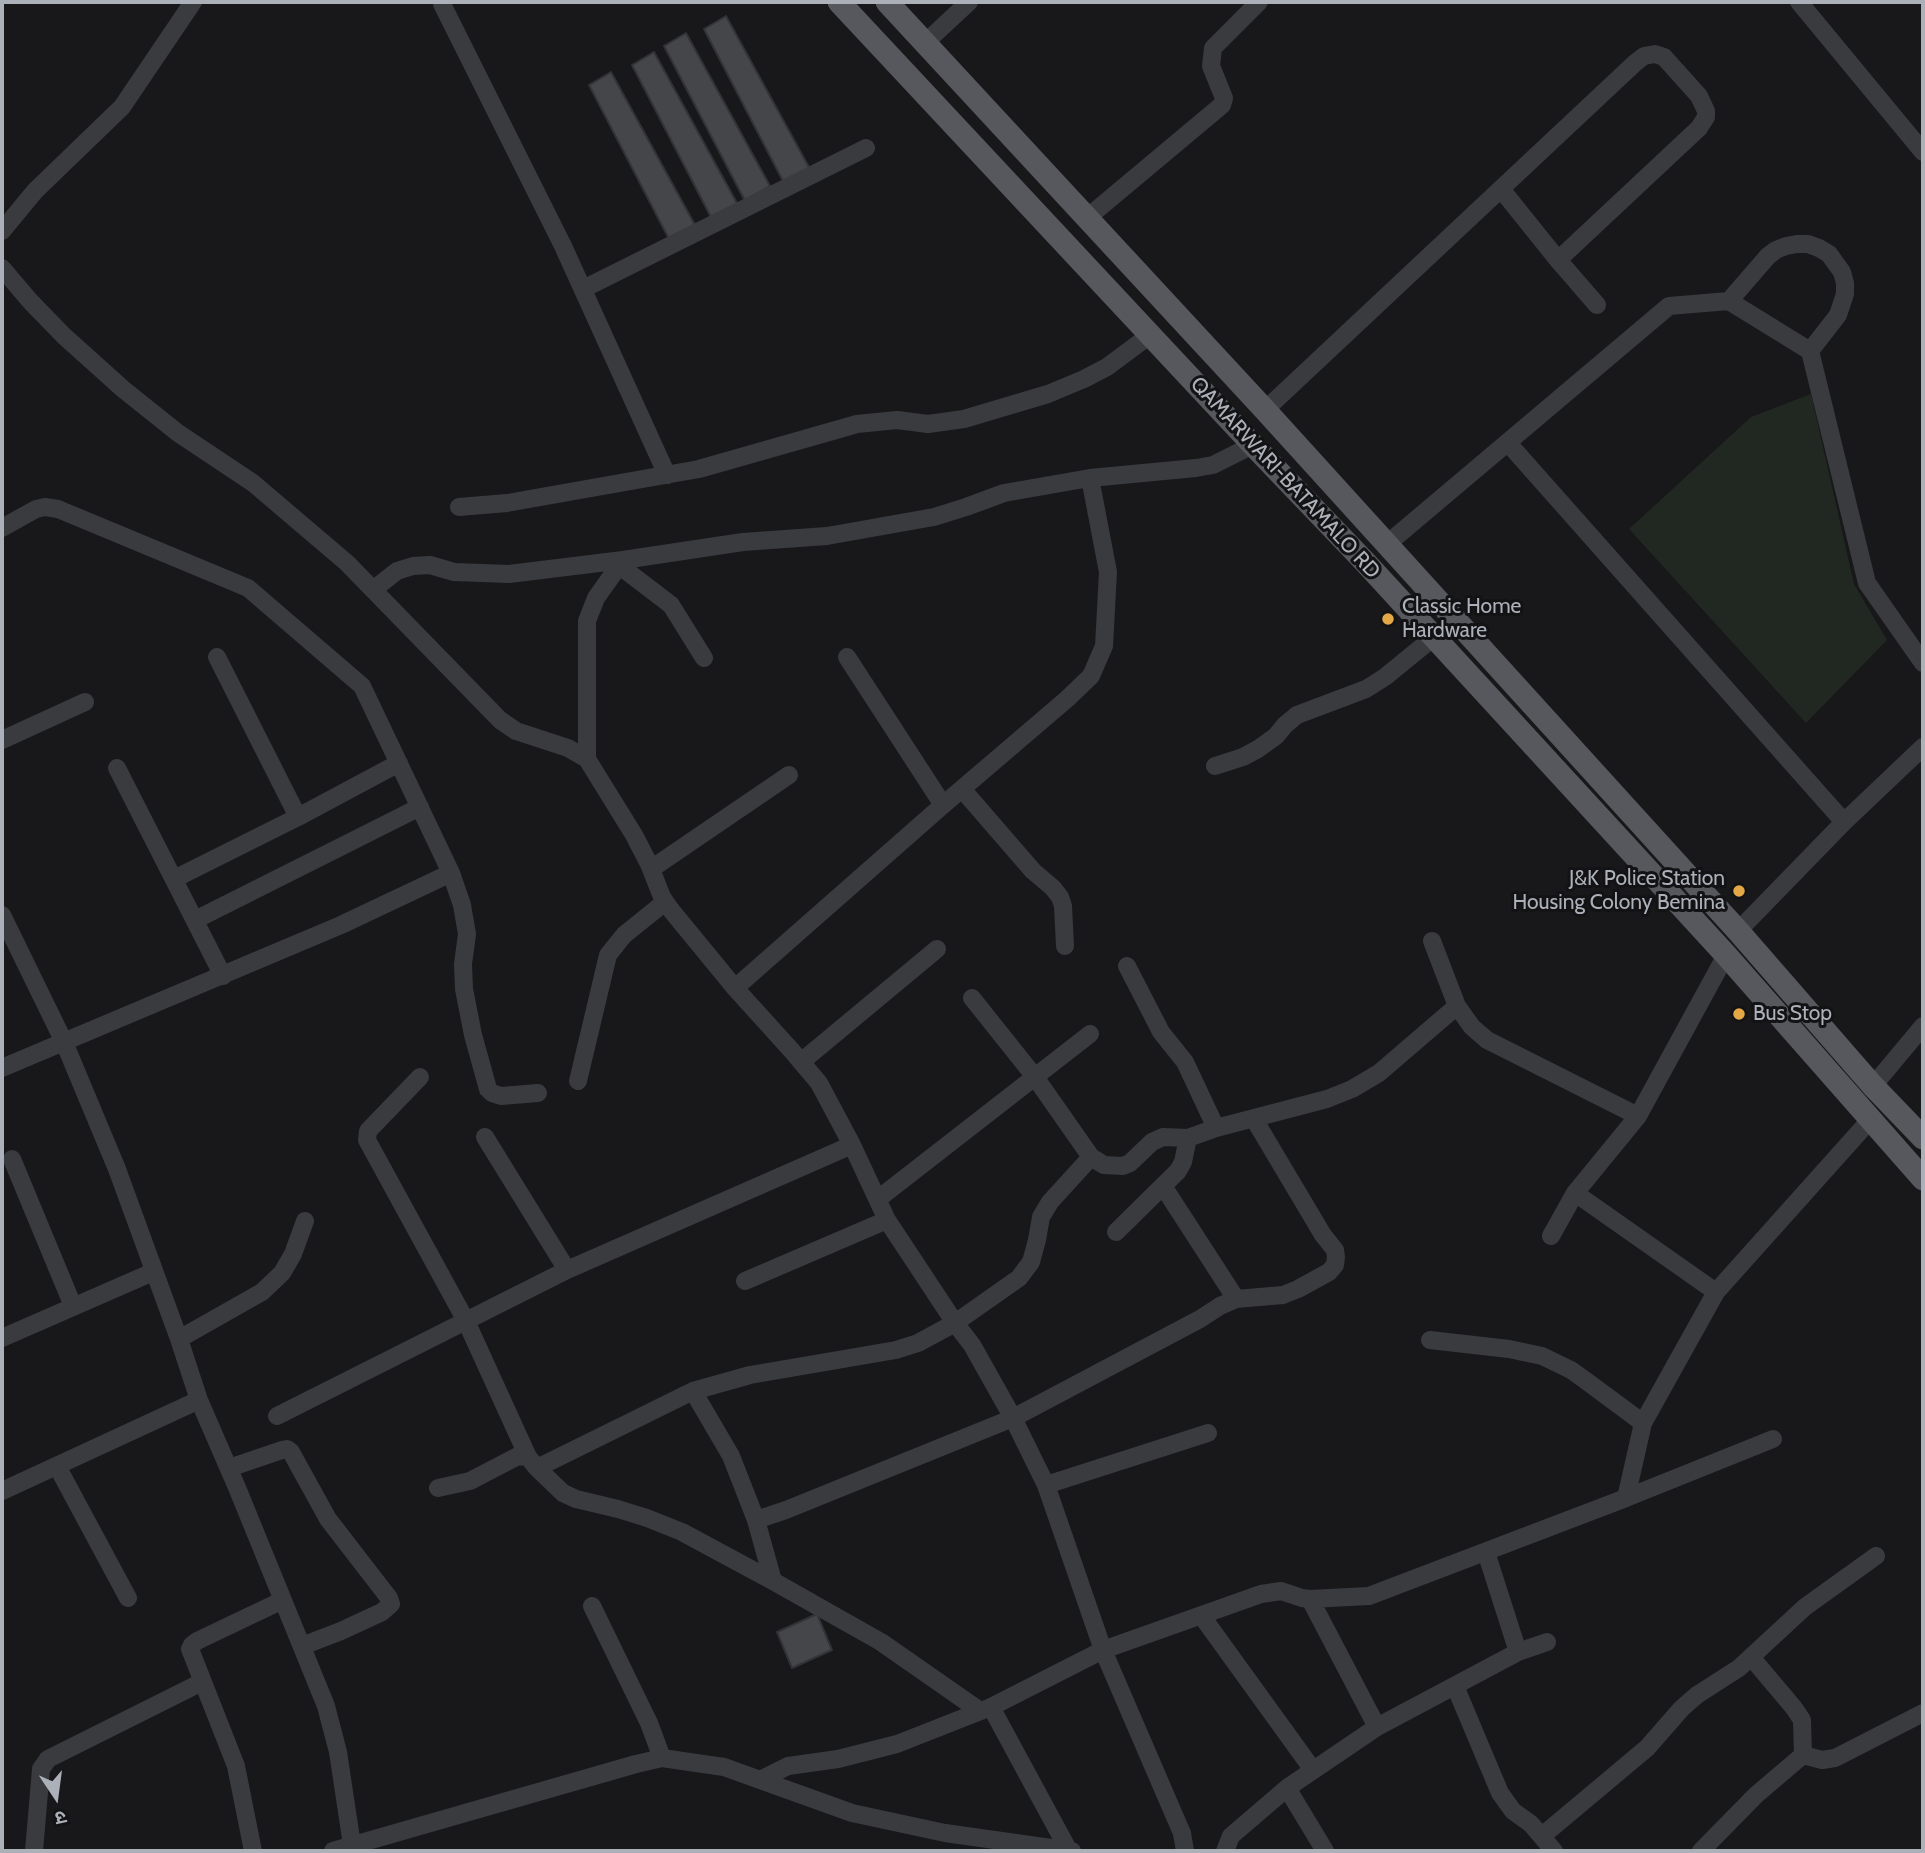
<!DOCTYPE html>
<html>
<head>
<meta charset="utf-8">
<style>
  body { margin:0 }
  #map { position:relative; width:1925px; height:1853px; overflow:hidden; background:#18181a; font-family:Cabin,"Noto Sans Devanagari",sans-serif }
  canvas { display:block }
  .frame { position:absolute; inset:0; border:4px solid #acb0b9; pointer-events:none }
  .north { position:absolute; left:21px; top:1762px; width:70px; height:70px; -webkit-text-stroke:5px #131315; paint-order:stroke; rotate:167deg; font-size:19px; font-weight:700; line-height:28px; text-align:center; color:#acb0b9 }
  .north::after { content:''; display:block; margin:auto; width:24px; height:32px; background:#acb0b9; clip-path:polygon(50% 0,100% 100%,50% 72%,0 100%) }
</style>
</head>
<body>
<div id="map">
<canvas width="1925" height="1853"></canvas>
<div class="frame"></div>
<div class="north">उ</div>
</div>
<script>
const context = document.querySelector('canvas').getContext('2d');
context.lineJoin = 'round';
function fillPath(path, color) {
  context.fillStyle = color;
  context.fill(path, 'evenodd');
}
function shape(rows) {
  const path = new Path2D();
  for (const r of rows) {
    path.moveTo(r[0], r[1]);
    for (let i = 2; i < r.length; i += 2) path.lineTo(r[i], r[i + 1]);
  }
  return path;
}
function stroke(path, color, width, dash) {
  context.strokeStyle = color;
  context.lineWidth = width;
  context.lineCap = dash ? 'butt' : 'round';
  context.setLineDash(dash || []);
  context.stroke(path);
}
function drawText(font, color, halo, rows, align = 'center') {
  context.font = font + ' Cabin,sans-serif';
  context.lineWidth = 6;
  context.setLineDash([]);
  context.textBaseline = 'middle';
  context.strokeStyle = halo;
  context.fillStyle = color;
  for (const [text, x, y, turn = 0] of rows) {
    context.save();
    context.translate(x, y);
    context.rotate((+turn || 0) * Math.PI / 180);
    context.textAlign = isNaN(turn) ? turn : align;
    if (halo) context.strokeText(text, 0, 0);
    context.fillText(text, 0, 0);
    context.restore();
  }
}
const green = shape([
  [1811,394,1854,584,1887,640,1806,723,1629,529,1751,417]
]);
const building = shape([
  [726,16,810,169,785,185,704,29,726,16],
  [686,33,770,186,745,201,664,46,686,33],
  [654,52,738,205,713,221,632,65,654,52],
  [611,72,695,225,670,241,589,85,611,72],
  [817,1614,832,1650,792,1668,777,1632,817,1614]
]);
const minor = shape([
  [1799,2,1923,152],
  [442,4,563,246,667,475],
  [925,43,969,2],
  [1501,189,1558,260],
  [1087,218,1222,105,1224,98,1211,66,1213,48,1259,2],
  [2,231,35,191,122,107,193,2],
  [2,268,30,301,64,336,123,389,178,433,253,483,347,563,500,720,516,731,568,748,587,759,634,835,649,864,662,897,671,910,735,988,792,1051,819,1083,852,1145,887,1220,955,1323,972,1345,1013,1418,1046,1485,1103,1650,1175,1817,1182,1833,1185,1851],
  [583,289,866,148],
  [1729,301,1768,256,1776,250,1786,246,1797,244,1808,244,1819,248,1829,254,1842,272,1845,283,1845,294,1838,315,1810,351],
  [1265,410,1635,63,1644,56,1655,54,1664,57,1699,96,1706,111,1706,117,1699,128,1558,260,1597,305],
  [1508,443,1844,822],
  [459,507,507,503,699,469,857,424,897,420,928,424,964,419,1048,394,1084,379,1107,367,1150,335],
  [2,528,36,509,45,507,58,509,248,588,362,686,451,873,462,905,467,934,463,964,464,989,473,1035,488,1089,492,1093,501,1096,538,1093],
  [1386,545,1669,306,1729,301,1810,351,1867,583,1923,663],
  [620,566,671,605,704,658],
  [374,589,397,571,413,566,430,565,454,572,509,574,623,560,743,542,827,536,934,517,966,507,1004,493,1090,478,1196,468,1213,465,1253,445],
  [217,657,298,817],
  [847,657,943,805],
  [2,740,85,702],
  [587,759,587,621,596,598,623,560],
  [1215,766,1243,757,1258,749,1276,736,1285,725,1297,715,1366,689,1385,677,1434,637],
  [117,768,223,976],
  [962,789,1033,871,1053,888,1060,897,1063,906,1065,946],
  [651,869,789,775],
  [174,879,298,817,399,763],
  [2,915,64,1042,117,1169,179,1339,199,1400,238,1490,326,1706,338,1752,352,1845],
  [195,920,420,807],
  [1738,931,1844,822,1923,747],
  [1432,941,1457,1006,1472,1027,1487,1040,1638,1116],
  [1127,966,1161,1032,1185,1062,1216,1128],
  [735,988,943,805,1067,699,1091,676,1104,646,1108,572,1090,478],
  [972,998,1035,1077,1091,1157],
  [801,1062,937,949],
  [2,1068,341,925,451,873],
  [420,1077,368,1131,367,1140,466,1321,528,1457],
  [578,1081,608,955,624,935,665,902],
  [1873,1086,1923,1026],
  [485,1137,567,1270],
  [12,1159,73,1306],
  [1163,1186,1236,1299],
  [1575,1193,1716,1292],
  [878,1199,1090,1034],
  [1116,1232,1178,1171,1183,1162,1188,1138],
  [1551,1236,1575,1193,1638,1116,1726,955],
  [745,1281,887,1220],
  [2,1338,153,1272],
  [179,1339,262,1292,282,1273,293,1254,305,1221],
  [1430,1340,1509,1349,1542,1356,1571,1370,1585,1380,1643,1423],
  [693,1391,731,1456,756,1520,786,1510,1013,1418,1200,1319,1220,1306,1236,1299,1283,1295,1298,1289,1329,1272,1335,1265,1336,1257,1335,1250,1323,1235,1254,1119],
  [277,1416,567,1270,852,1145],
  [57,1466,128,1598],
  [229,1468,282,1450,287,1449,291,1452,328,1519,389,1598,391,1604,382,1612,341,1631,302,1646],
  [537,1468,563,1493,576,1499,618,1509,647,1518,682,1532,773,1581,881,1642,980,1711],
  [1046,1485,1208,1433],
  [438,1488,470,1481,518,1456,528,1457,537,1468,693,1391,750,1375,896,1350,918,1343,955,1323,1019,1278,1031,1262,1037,1240,1041,1217,1050,1202,1091,1157,1104,1165,1123,1166,1130,1163,1152,1142,1163,1137,1188,1138,1216,1128,1327,1099,1352,1089,1379,1073,1457,1006],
  [2,1491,199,1400],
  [1626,1498,1773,1439],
  [756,1520,773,1581],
  [1486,1552,1518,1652],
  [1310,1599,1377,1727],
  [592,1606,649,1723,662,1758],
  [1201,1615,1313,1770],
  [1751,1657,1794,1708,1802,1720,1803,1755],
  [1455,1686,1500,1793,1513,1811,1531,1824,1554,1851],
  [991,1707,1069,1851],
  [760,1780,788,1766,838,1759,897,1744,991,1707,1103,1650,1261,1594,1281,1591,1302,1598,1310,1599,1369,1596,1626,1498,1643,1423,1716,1292,1870,1120],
  [1287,1788,1325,1851],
  [1542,1836,1647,1748,1682,1708,1697,1695,1739,1668,1805,1607,1876,1556],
  [34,1851,41,1769,48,1759,202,1682],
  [253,1851,236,1766,190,1649,192,1645,197,1641,283,1600],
  [333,1851,636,1764,662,1758,724,1767,852,1813,945,1833,1072,1851],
  [1225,1851,1231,1836,1287,1788,1377,1727,1518,1652,1547,1642],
  [1701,1851,1756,1795,1803,1755,1822,1760,1835,1758,1923,1713]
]);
const major = shape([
  [839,2,1253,445,1366,563,1726,955,1923,1179],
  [887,2,1265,410,1738,931,1873,1086,1923,1138]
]);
const markers = [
  [1388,619,7,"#e4a846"],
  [1739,891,7,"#e4a846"],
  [1739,1014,7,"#e4a846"]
];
const streetNames = [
  ["QAMARWARI-BATAMALO RD",1285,478,47]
];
const poiNames = [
  ["Classic Home",1402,607],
  ["Hardware",1402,631],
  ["J&K Police Station",1725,879,"right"],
  ["Housing Colony Bemina",1725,903,"right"],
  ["Bus Stop",1753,1014]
];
fillPath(green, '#202821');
fillPath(building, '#45464a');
stroke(building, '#323336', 2);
stroke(minor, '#3a3b3f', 18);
stroke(major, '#56585e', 23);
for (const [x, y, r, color] of markers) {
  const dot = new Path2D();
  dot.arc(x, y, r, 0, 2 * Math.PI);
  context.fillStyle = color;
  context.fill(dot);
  stroke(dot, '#131315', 2.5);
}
drawText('21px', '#acb0b9', '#131315', streetNames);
drawText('21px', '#acb0b9', '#131315', poiNames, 'left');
</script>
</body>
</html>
